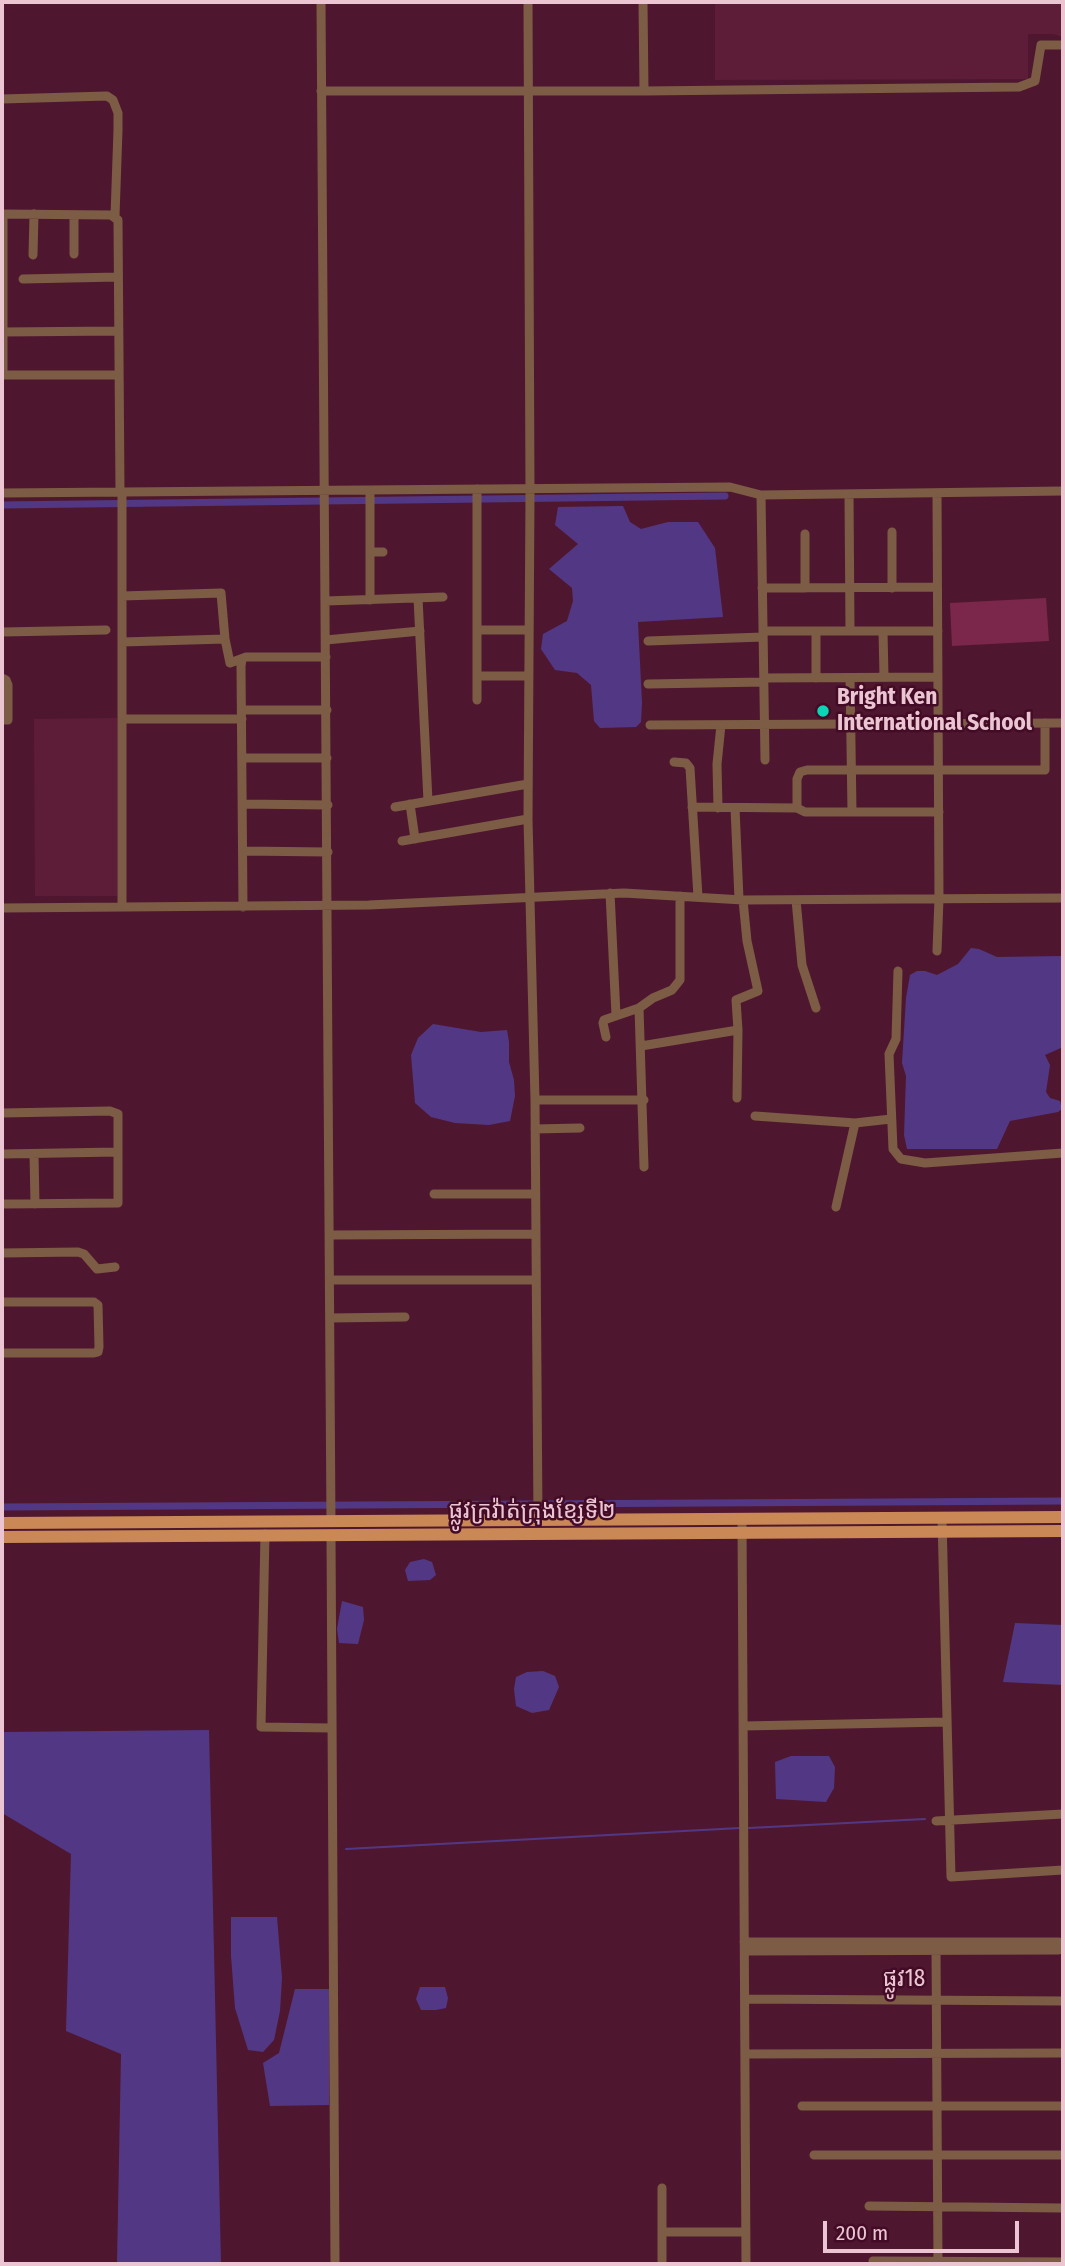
<!DOCTYPE html>
<html>
<head>
<meta charset="utf-8">
<style>
  body { margin:0 }
  #map { position:relative; width:1065px; height:2266px; overflow:hidden; background:#4f172f; font-family:"Fira Sans Condensed",sans-serif }
  canvas { display:block }
  .frame { position:absolute; inset:0; border:4px solid #ebc6d2; pointer-events:none }
  .scale { position:absolute; left:823px; top:2221px; width:196px; height:32px; box-sizing:border-box; border:4px solid #ebc6d2; border-top:0; padding-left:9px; font-size:21px; line-height:24px; white-space:nowrap; color:#ebc6d2; -webkit-text-stroke:5px #430b25; paint-order:stroke }
</style>
</head>
<body>
<div id="map">
<canvas width="1065" height="2266"></canvas>
<div class="frame"></div>
<div class="scale">200 m</div>
</div>
<script>
const context = document.querySelector('canvas').getContext('2d');
context.lineJoin = 'round';
function fillPath(path, color) {
  context.fillStyle = color;
  context.fill(path, 'evenodd');
}
function shape(rows) {
  const path = new Path2D();
  for (const r of rows) {
    path.moveTo(r[0], r[1]);
    for (let i = 2; i < r.length; i += 2) path.lineTo(r[i], r[i + 1]);
  }
  return path;
}
function stroke(path, color, width, dash) {
  context.strokeStyle = color;
  context.lineWidth = width;
  context.lineCap = dash ? 'butt' : 'round';
  context.setLineDash(dash || []);
  context.stroke(path);
}
function drawText(font, color, halo, rows, align = 'center') {
  context.font = font + ' "Fira Sans Condensed","Noto Sans Khmer",sans-serif';
  context.lineWidth = 5;
  context.setLineDash([]);
  context.textBaseline = 'middle';
  context.strokeStyle = halo;
  context.fillStyle = color;
  for (const [text, x, y, turn = 0] of rows) {
    context.save();
    context.translate(x, y);
    context.rotate((+turn || 0) * Math.PI / 180);
    context.textAlign = isNaN(turn) ? turn : align;
    if (halo) context.strokeText(text, 0, 0);
    context.fillText(text, 0, 0);
    context.restore();
  }
}
const built = shape([
  [715,2,1063,2,1063,37,1053,34,1028,34,1028,79,715,80],
  [117,718,117,896,35,896,34,719]
]);
const green = shape([
  [1046,598,1049,641,952,646,950,603]
]);
const water = shape([
  [623,506,630,522,641,529,668,522,698,522,715,548,723,617,638,622,642,703,641,722,636,727,600,728,594,721,591,685,577,673,555,670,541,649,543,634,567,621,573,601,572,588,549,569,578,544,555,525,558,507],
  [971,948,979,949,997,957,1063,956,1063,1047,1045,1055,1050,1065,1046,1092,1050,1098,1060,1101,1062,1109,1058,1112,1010,1121,997,1149,907,1149,904,1135,906,1076,902,1063,906,998,910,975,917,971,925,971,937,975,958,964],
  [433,1024,481,1032,507,1030,509,1042,509,1062,514,1080,515,1096,510,1121,489,1125,455,1123,431,1117,415,1103,411,1055,418,1038],
  [424,1559,432,1562,436,1575,430,1580,408,1581,405,1570,410,1562],
  [342,1601,363,1607,364,1620,358,1644,339,1643,337,1629],
  [1015,1623,1063,1625,1063,1685,1003,1682],
  [543,1671,555,1676,559,1687,549,1710,532,1713,516,1706,514,1689,516,1677,527,1672],
  [209,1730,221,2264,117,2264,121,2054,66,2031,71,1854,2,1813,2,1732],
  [791,1756,829,1756,835,1767,834,1788,826,1802,776,1799,775,1762],
  [231,1917,277,1917,282,1978,280,2011,274,2040,263,2052,248,2050,235,2008,231,1956],
  [420,1987,445,1987,448,1998,446,2008,436,2010,421,2010,416,1999],
  [295,1989,329,1989,329,2105,270,2106,263,2063,279,2053]
]);
const stream = shape([
  [749,1828,925,1819],
  [346,1849,740,1828]
]);
const canal = shape([
  [2,505,725,496],
  [2,1507,1063,1501]
]);
const minor = shape([
  [321,2,331,1521],
  [528,2,530,494,528,819,535,1100,538,1520],
  [643,2,644,91],
  [321,91,644,91,1019,87,1035,81,1041,45,1063,45],
  [2,99,107,96,113,100,118,113,118,130,115,216],
  [2,214,111,215,118,220,120,492],
  [74,254,74,215],
  [33,255,34,214],
  [23,279,118,277],
  [2,332,118,331],
  [2,375,118,375],
  [3,375,3,214],
  [477,489,477,676,529,676],
  [370,490,370,600],
  [122,492,122,907],
  [2,493,730,487,761,495,1063,491],
  [849,494,850,631],
  [761,495,765,760],
  [892,532,892,588],
  [805,534,805,588],
  [370,552,383,552],
  [762,588,937,587],
  [122,596,221,593,225,639,230,663,246,657,326,657],
  [418,598,428,801],
  [326,601,443,597],
  [477,630,529,630],
  [763,631,938,631],
  [816,631,816,678],
  [883,631,884,677],
  [2,632,106,630],
  [326,640,420,631],
  [648,641,763,637],
  [122,642,225,639],
  [242,659,241,666,243,907],
  [2,678,6,680,8,685,8,720,2,720],
  [764,678,938,677],
  [850,678,852,812],
  [648,684,764,682],
  [477,700,477,676],
  [242,710,327,710],
  [122,719,242,719],
  [650,725,1063,723],
  [242,758,327,758],
  [674,762,686,763,690,768,698,897],
  [243,804,328,805],
  [410,804,415,839],
  [395,807,528,784],
  [692,807,797,808,805,812,939,812],
  [718,808,717,764,721,725],
  [735,808,739,899],
  [797,808,797,779,800,772,807,770,1045,770,1045,723],
  [402,841,528,819],
  [243,851,328,852],
  [610,893,616,1015],
  [796,900,802,965,816,1008],
  [2,908,369,905,624,893,743,900,1063,898],
  [937,951,939,899,937,493],
  [898,971,896,1039,889,1054,893,1149,901,1159,925,1163,1063,1153],
  [606,1037,603,1023,604,1020,639,1008],
  [641,1046,738,1030],
  [737,1098,738,1030,736,1000,758,991,747,941,743,900],
  [535,1100,644,1100],
  [2,1113,110,1111,118,1114,118,1203,2,1204],
  [755,1116,855,1123,891,1119],
  [535,1129,580,1128],
  [2,1154,117,1152],
  [34,1154,35,1204],
  [644,1167,639,1008,653,998,672,990,680,980,680,896],
  [434,1194,535,1194],
  [836,1207,855,1123],
  [330,1235,536,1234],
  [2,1253,78,1252,84,1254,97,1269,115,1267],
  [330,1280,536,1280],
  [2,1302,94,1302,98,1305,99,1347,98,1352,94,1353,2,1353],
  [330,1318,405,1317],
  [742,1519,746,2264],
  [942,1519,951,1877,1063,1870],
  [265,1534,261,1727,331,1728],
  [331,1534,335,2264],
  [743,1726,946,1722],
  [936,1821,1063,1814],
  [744,1942,1059,1942,1061,1946,1059,1950,745,1951],
  [936,1948,938,2264],
  [745,1999,1063,2001],
  [745,2054,1063,2053],
  [802,2106,1063,2106],
  [814,2155,1063,2155],
  [662,2188,662,2264],
  [869,2206,1063,2208],
  [662,2232,746,2232],
  [873,2261,1063,2262]
]);
const major = shape([
  [2,1523,1063,1517],
  [2,1537,1063,1531]
]);
const markers = [
  [823,711,7,"#0ad5b5"]
];
const poiNames = [
  ["Bright Ken",837,698],
  ["International School",837,724]
];
const streetNames = [
  ["ផ្លូវក្រវ៉ាត់ក្រុងខ្សែទី២",532,1512],
  ["ផ្លូវ18",904,1980]
];
fillPath(built, '#5d1d39');
fillPath(green, '#7a274b');
fillPath(water, '#523884');
stroke(stream, '#523884', 2);
stroke(canal, '#523884', 7);
stroke(minor, '#7d5c45', 9);
stroke(major, '#ca8856', 12);
for (const [x, y, r, color] of markers) {
  const dot = new Path2D();
  dot.arc(x, y, r, 0, 2 * Math.PI);
  context.fillStyle = color;
  context.fill(dot);
  stroke(dot, '#430b25', 2.5);
}
drawText('bold 23px', '#ebc6d2', '#430b25', poiNames, 'left');
drawText('23px', '#ebc6d2', '#430b25', streetNames);
</script>
</body>
</html>
